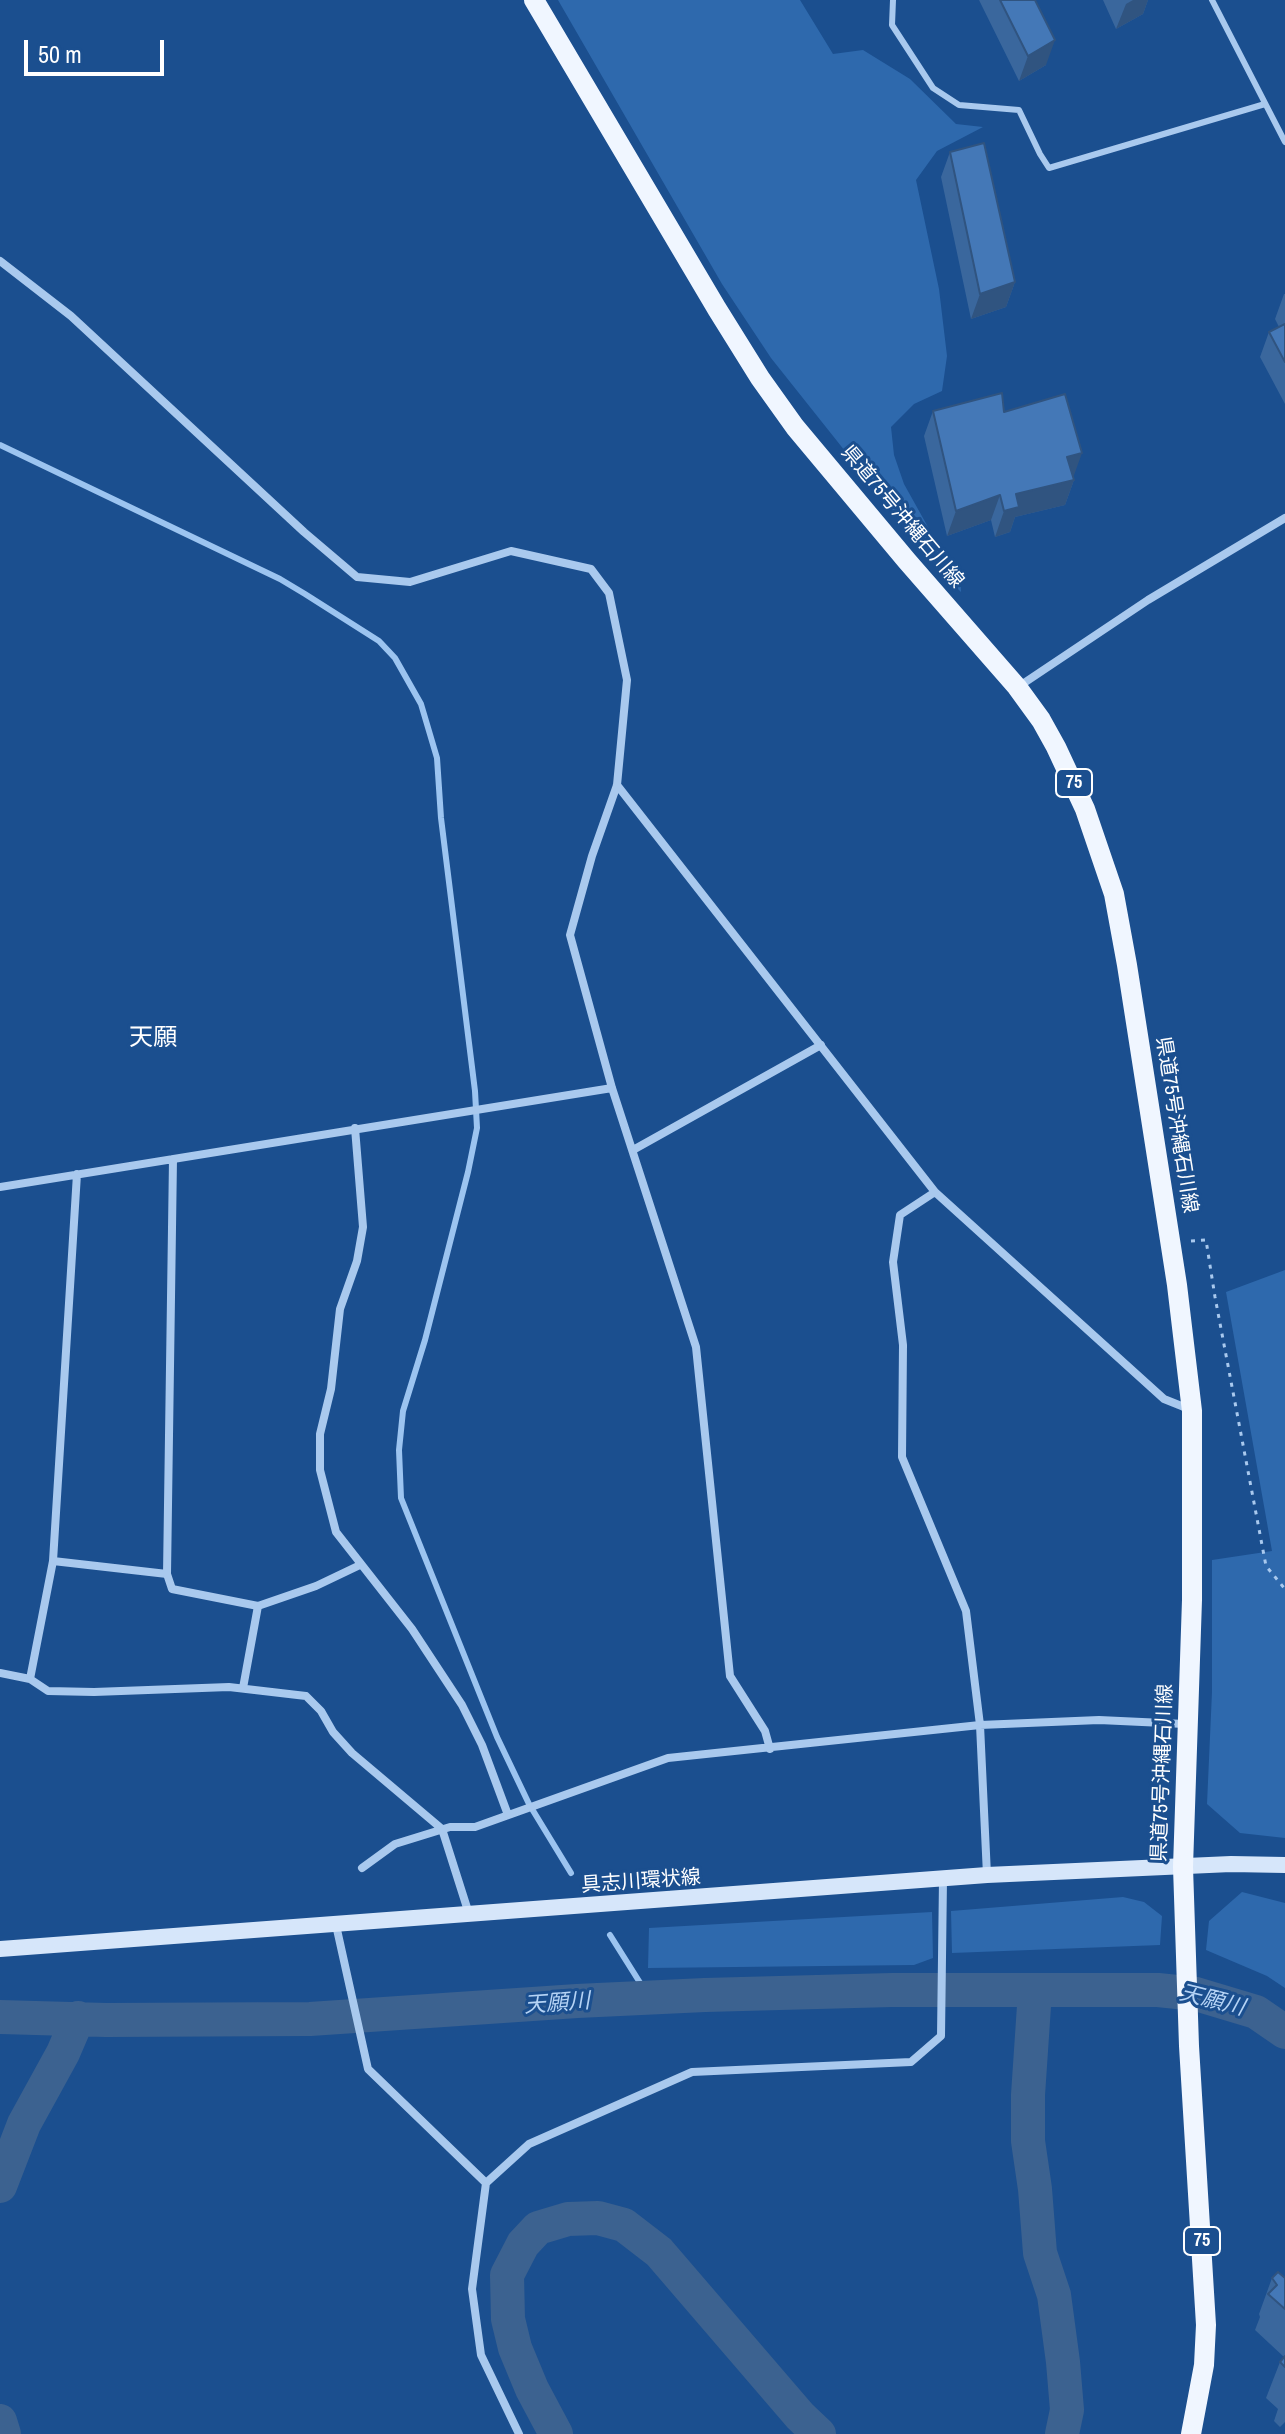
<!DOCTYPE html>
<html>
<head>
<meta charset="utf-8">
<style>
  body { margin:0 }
  #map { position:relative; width:1285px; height:2434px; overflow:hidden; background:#1b4f8f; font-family:"Archivo Narrow",sans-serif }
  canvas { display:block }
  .scale { position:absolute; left:24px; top:40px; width:140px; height:36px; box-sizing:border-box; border:4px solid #fff; border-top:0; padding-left:10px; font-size:24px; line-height:28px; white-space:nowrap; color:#fff; -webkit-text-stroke:6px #1b4f8f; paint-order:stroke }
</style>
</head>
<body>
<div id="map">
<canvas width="1285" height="2434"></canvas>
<div class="scale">50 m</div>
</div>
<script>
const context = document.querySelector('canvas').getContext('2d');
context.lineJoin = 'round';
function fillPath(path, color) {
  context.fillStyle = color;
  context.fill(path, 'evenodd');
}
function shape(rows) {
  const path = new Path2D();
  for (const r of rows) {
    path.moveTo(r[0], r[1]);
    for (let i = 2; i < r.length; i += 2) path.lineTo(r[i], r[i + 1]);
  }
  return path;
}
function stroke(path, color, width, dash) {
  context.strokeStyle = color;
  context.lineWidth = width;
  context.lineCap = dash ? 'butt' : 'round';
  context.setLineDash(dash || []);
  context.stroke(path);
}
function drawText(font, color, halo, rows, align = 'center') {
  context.font = font + ' "Archivo Narrow","Noto Sans JP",sans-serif';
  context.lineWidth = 6;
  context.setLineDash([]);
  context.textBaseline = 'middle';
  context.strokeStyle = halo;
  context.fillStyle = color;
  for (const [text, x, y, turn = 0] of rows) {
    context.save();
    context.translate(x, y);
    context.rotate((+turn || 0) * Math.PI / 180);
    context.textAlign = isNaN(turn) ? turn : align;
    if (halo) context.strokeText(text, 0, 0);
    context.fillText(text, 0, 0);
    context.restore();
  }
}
const green = shape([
  [558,0,800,0,833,54,863,50,910,79,956,124,983,127,937,151,916,180,939,289,947,356,942,391,914,404,891,427,894,455,904,484,938,545,960,573,961,592,942,573,771,358,722,284],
  [1285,1270,1285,1838,1240,1833,1207,1804,1212,1692,1212,1560,1272,1551,1226,1292],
  [1242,1892,1285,1903,1285,1988,1267,1976,1206,1950,1209,1921],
  [1123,1897,1144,1902,1162,1916,1160,1945,952,1953,951,1911],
  [932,1912,933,1958,914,1965,648,1968,649,1928]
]);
const stream = shape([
  [0,445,280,579,305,594,379,641,395,658,421,704,437,758,441,818,475,1091,477,1128,468,1172,425,1340,403,1411,399,1450,401,1498,497,1737,529,1804,571,1873],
  [610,1935,649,1997]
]);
const river = shape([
  [1035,1991,1028,2095,1028,2141,1035,2189,1040,2253,1054,2295,1063,2362,1067,2410,1062,2434],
  [0,2017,106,2020,310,2019,577,2001,705,1995,892,1990,1158,1990,1196,1994,1256,2012,1285,2032],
  [0,2186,24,2124,63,2053,78,2018],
  [0,2421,4,2434],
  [556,2434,532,2389,515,2348,508,2319,507,2275,523,2244,538,2228,568,2219,598,2218,624,2225,659,2252,800,2416,819,2434]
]);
const path = shape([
  [1191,1241,1206,1240,1215,1297,1266,1566,1285,1589]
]);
const service = shape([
  [893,0,892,25,933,88,959,105,1019,110,1040,154,1049,168,1265,104],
  [1212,0,1285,142]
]);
const minor = shape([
  [0,261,71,316,304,532,357,577,410,582,511,551,591,569,609,593,627,680,617,785,592,856,570,935,612,1088,696,1347,730,1676,765,1731,770,1749],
  [1018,687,1148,600,1285,518],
  [617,785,935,1192,1164,1399,1189,1409],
  [355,1128,363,1227,357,1261,340,1309,331,1389,320,1434,320,1470,336,1532,412,1629,462,1705,482,1745,508,1815],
  [633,1150,821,1045],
  [173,1159,167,1574,172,1589,258,1606],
  [0,1187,612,1088],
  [935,1192,900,1215,893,1262,903,1345,902,1457,966,1611,980,1725,987,1875],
  [53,1561,167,1574],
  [0,1673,30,1679,48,1691,94,1692,229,1687,306,1696,321,1711,333,1732,352,1753,442,1829,469,1914],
  [30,1679,53,1561,77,1174],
  [243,1688,258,1606,316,1586,360,1565],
  [362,1868,395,1844,450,1827,475,1827,668,1758,980,1725,1099,1720,1185,1724],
  [336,1925,368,2069,486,2183],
  [519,2434,481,2355,472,2289,486,2183,529,2144,692,2072,911,2062,941,2036,943,1879]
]);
const secondary = shape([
  [0,1949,987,1875,1231,1864,1285,1865]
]);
const primary = shape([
  [534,0,717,309,760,378,795,427,907,561,1017,687,1041,720,1056,747,1085,809,1114,894,1127,965,1177,1285,1192,1411,1192,1600,1183,1867,1189,2046,1206,2325,1204,2365,1191,2434]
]);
const wall = shape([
  [979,0,1035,0,1046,65,1019,81],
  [1103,0,1148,0,1143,14,1116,29],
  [950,152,1015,282,1006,307,971,319,941,177],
  [1284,294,1285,294,1285,404,1260,357,1269,332,1279,327,1275,319],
  [933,411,1004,412,1073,477,1074,480,1065,505,1015,517,1010,532,995,537,991,520,947,536,924,436],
  [1272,2278,1285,2278,1285,2422,1280,2427,1274,2421,1278,2409,1266,2398,1280,2362,1284,2357,1255,2330,1260,2317,1259,2314]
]);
const shadedWall = shape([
  [1133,0,1148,0,1143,14,1116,29,1126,4],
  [1055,40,1046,65,1019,81,1028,56],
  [1015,282,1006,307,971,319,980,294],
  [1082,453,1073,478,1067,457],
  [1074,480,1065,505,1015,517,1010,532,995,537,1004,511,1016,494],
  [1000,495,991,520,947,536,956,511]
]);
const building = shape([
  [1000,0,1035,0,1055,40,1028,56,1000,0],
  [984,143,1015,282,980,294,950,152,984,143],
  [1285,324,1285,362,1269,332,1285,324],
  [1002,393,1004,412,1065,394,1082,453,1067,457,1074,480,1016,494,1019,507,1004,511,1000,495,956,511,933,411,1002,393],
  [1278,2272,1285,2278,1285,2309,1268,2294,1277,2285,1272,2278,1278,2272],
  [1285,2356,1285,2367,1280,2362,1285,2356]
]);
const shields = [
  [1074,783,36],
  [1202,2241,36]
];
const shieldNames = [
  ["75",1074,783],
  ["75",1202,2241]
];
const streetNames = [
  ["県道75号沖縄石川線",902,517,50],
  ["県道75号沖縄石川線",1176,1125,81],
  ["県道75号沖縄石川線",1163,1773,-88],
  ["具志川環状線",641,1882,-4]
];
const waterNames = [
  ["天願川",1212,2001,14],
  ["天願川",557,2004,-4]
];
const quarterNames = [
  ["天願",153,1039]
];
fillPath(green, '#2e69ad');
stroke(stream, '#9cc4f0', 6);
stroke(river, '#3c6290', 34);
stroke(path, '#a9c9ee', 3, [4, 6]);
stroke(service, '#a9c9ee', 6);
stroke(minor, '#a9c9ee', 8);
stroke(secondary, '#d6e6fa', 16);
stroke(primary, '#f0f6ff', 20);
fillPath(wall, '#3a679d');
fillPath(shadedWall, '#305480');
fillPath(building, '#4478b7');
stroke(building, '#305480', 2);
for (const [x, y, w] of shields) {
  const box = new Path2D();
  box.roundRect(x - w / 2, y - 14, w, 28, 6);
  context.fillStyle = '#1b4f8f';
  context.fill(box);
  stroke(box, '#fff', 2);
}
drawText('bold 18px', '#fff', null, shieldNames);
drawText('20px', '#fff', '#1b4f8f', streetNames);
drawText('italic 22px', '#b5d3f5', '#1b4f8f', waterNames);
drawText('24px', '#fff', '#1b4f8f', quarterNames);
</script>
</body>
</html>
